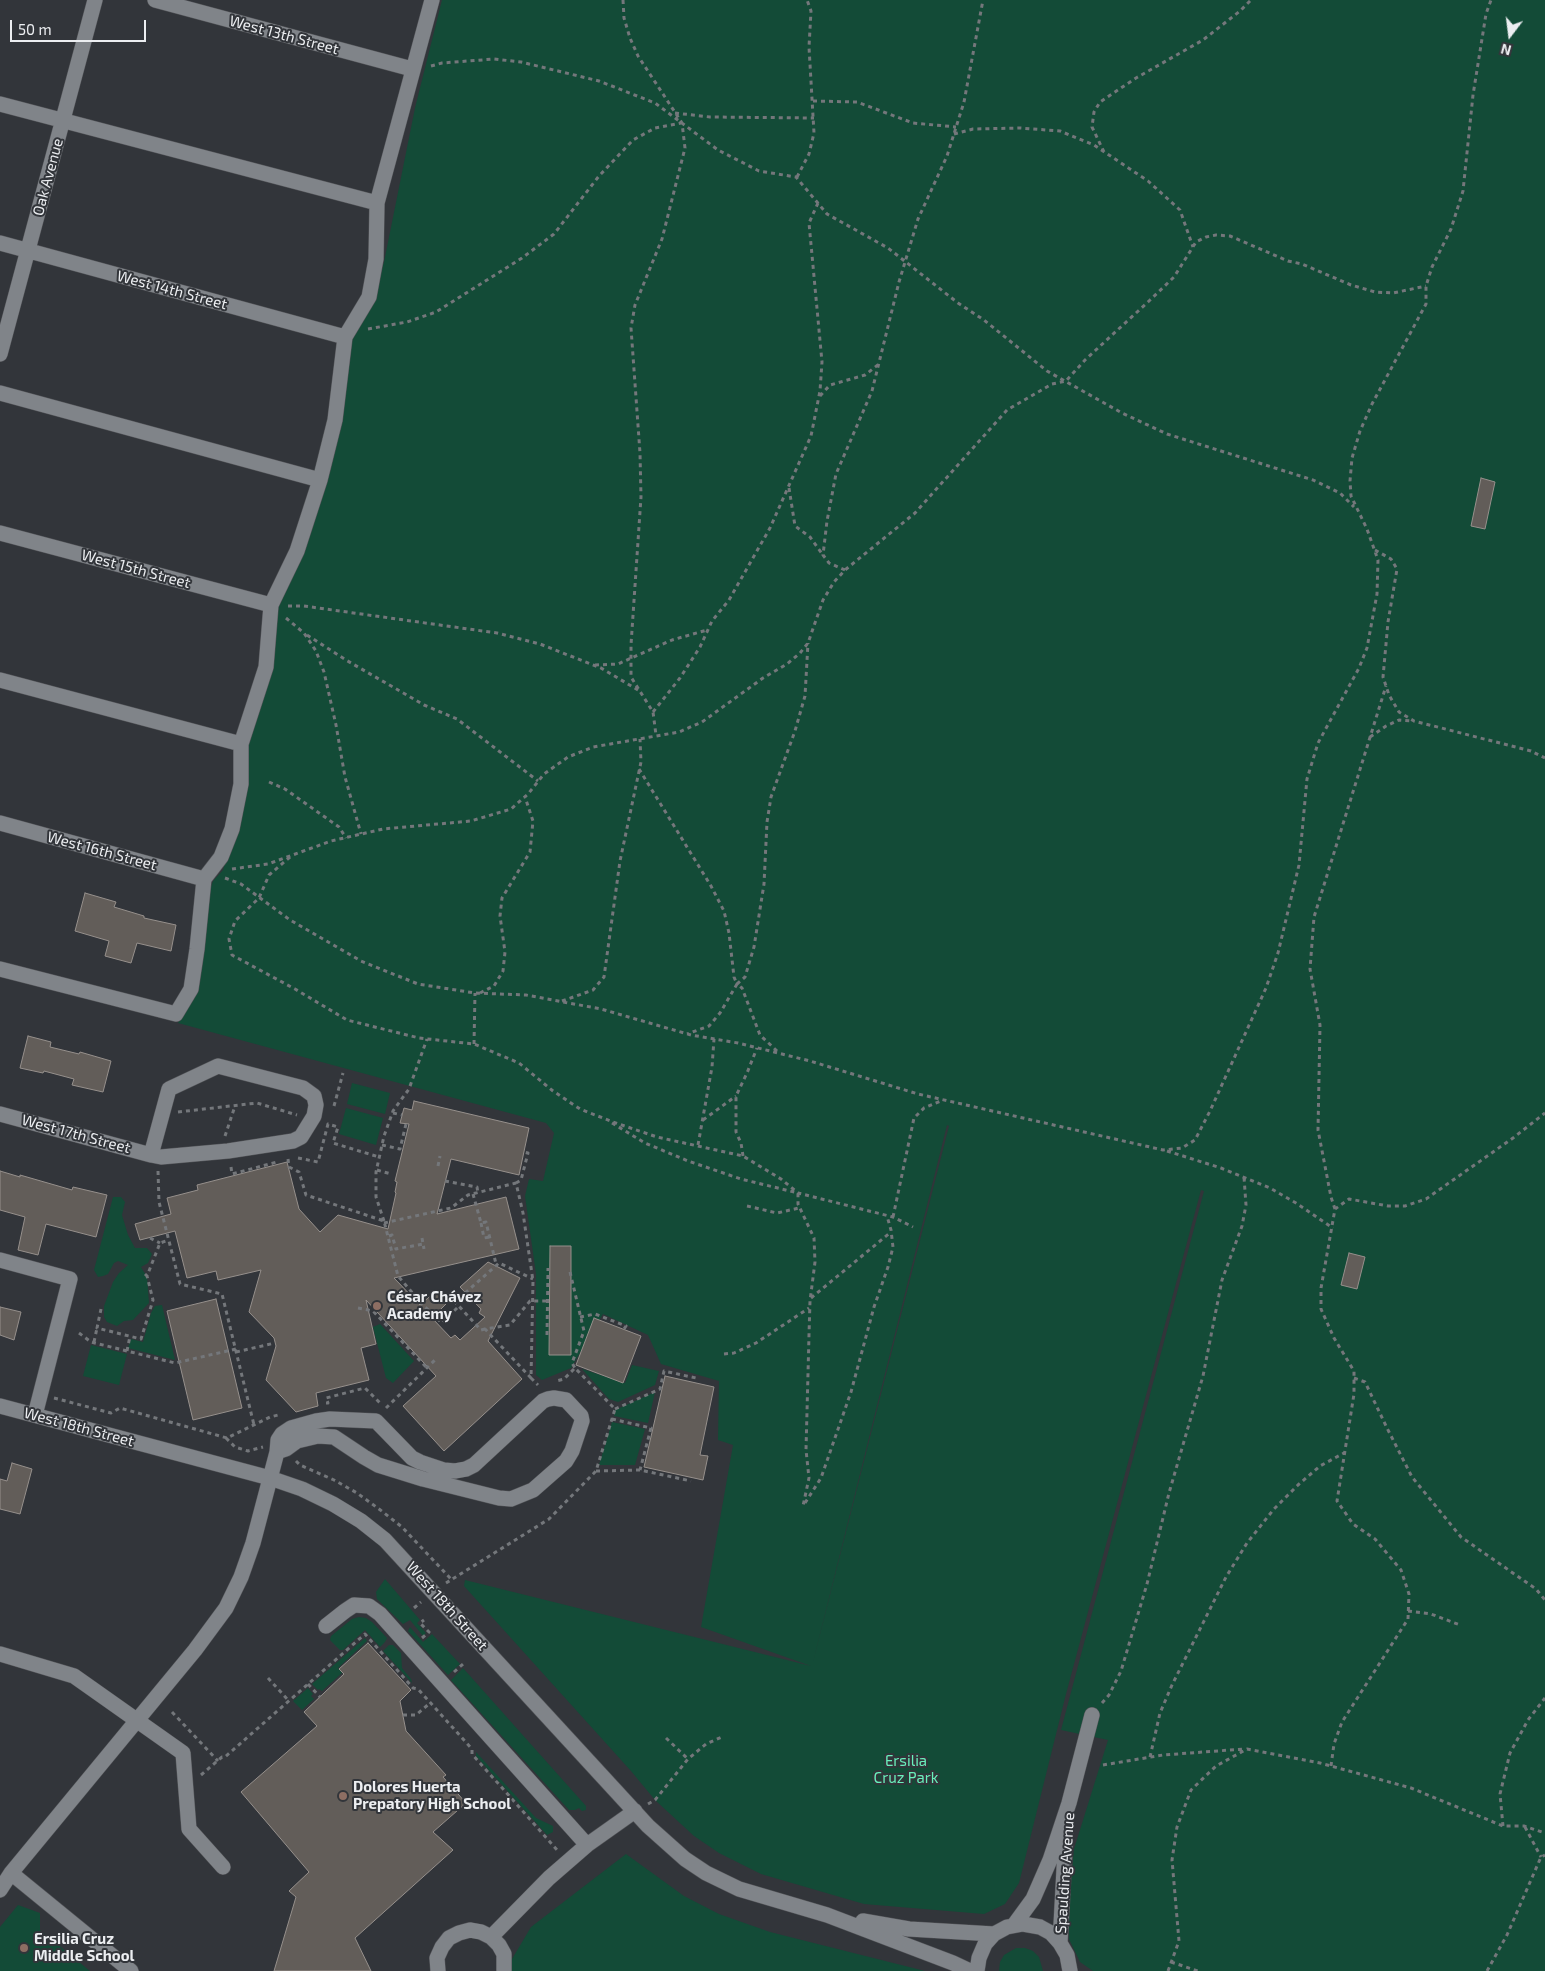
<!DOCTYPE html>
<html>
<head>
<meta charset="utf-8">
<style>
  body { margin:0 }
  #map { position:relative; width:1545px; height:1971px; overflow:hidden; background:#32353a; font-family:"Exo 2",sans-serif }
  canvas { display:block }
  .north { position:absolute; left:1485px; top:10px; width:50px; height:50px; -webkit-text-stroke:4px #32353a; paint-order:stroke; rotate:195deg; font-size:14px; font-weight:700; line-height:20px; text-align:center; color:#eceef1 }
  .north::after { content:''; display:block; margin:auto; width:18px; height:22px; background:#eceef1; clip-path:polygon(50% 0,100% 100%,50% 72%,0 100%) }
  .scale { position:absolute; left:10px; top:20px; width:136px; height:22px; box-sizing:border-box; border:2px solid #eceef1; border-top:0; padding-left:6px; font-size:15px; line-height:18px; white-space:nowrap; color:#eceef1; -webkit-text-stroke:4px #32353a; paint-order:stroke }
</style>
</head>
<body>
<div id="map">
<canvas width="1545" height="1971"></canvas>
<div class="north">N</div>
<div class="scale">50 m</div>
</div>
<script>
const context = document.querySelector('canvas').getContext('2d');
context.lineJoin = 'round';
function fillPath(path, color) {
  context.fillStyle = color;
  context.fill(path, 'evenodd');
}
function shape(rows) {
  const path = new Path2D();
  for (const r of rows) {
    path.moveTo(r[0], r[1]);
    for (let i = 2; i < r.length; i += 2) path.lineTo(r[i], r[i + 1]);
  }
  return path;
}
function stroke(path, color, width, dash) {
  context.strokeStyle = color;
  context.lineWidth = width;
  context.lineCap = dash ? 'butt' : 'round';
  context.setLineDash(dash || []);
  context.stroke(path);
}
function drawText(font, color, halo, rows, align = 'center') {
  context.font = font + ' "Exo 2",sans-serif';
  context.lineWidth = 4;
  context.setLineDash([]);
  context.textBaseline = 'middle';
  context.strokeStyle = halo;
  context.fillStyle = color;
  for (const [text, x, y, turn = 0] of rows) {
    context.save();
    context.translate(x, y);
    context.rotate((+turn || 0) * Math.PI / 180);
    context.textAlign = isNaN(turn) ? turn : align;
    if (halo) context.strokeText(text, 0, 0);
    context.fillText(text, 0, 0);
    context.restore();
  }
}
const green = shape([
  [442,0,1545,0,1545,1971,1093,1971,1080,1962,1069,1939,1068,1908,1074,1849,1108,1740,1061,1730,1204,1191,1201,1190,1066,1694,1019,1883,1005,1904,984,1914,864,1904,761,1874,719,1853,694,1836,655,1800,631,1771,464,1586,465,1580,811,1666,701,1627,733,1445,718,1440,719,1381,661,1364,648,1335,603,1314,571,1368,542,1380,536,1375,536,1274,525,1196,529,1179,543,1181,554,1133,546,1123,178,1023,195,992,206,901,213,881,223,870,249,777,246,742,274,616,352,335,372,304,384,262,415,108],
  [947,1125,949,1126,812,1666],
  [352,1083,390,1093,385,1114,347,1104],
  [346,1108,383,1118,376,1145,339,1134],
  [113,1197,121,1197,125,1202,122,1215,128,1235,135,1248,147,1248,152,1254,148,1263,141,1267,147,1277,149,1303,133,1320,124,1321,117,1326,107,1322,104,1317,104,1306,113,1282,119,1273,128,1265,118,1261,114,1263,108,1274,103,1276,98,1277,94,1270],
  [162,1305,175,1360,128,1348,131,1339,143,1342,151,1313,155,1306],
  [380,1324,414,1361,393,1383,386,1378,373,1327],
  [91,1345,127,1354,119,1385,83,1376],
  [632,1365,659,1371,655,1385,618,1402,609,1399,582,1369,625,1383],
  [655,1392,648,1423,614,1416,615,1410],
  [612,1422,645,1429,635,1465,599,1465],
  [385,1579,420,1620,417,1623,426,1633,423,1636,410,1620,403,1624,377,1599,376,1592],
  [359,1617,366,1618,372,1622,387,1638,385,1642,380,1647,365,1630,343,1650,340,1650,330,1640,331,1636,352,1619],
  [410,1627,423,1642,432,1634,460,1664,448,1675,408,1631],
  [365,1638,367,1641,338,1668,342,1673,322,1691,319,1689,318,1690,312,1684],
  [389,1645,393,1645,401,1653,402,1668,411,1679,412,1683,383,1651],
  [463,1668,586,1806,586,1810,582,1811,579,1808,575,1810,569,1810,451,1680],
  [308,1688,313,1694,311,1696,314,1699,302,1710,293,1701],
  [476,1752,536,1818,553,1826,553,1832,547,1835,476,1756],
  [626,1854,684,1896,719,1914,770,1932,925,1971,508,1971,512,1959,531,1927],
  [18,1905,40,1913,40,1930,90,1971,0,1971,0,1927],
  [1016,1948,1025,1948,1033,1951,1039,1957,1043,1971,999,1971,1000,1962,1004,1955]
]);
const building = shape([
  [1481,478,1495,482,1485,529,1471,526,1481,478],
  [85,893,116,902,114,907,144,916,144,918,176,925,171,951,137,943,131,963,105,956,109,941,75,931,85,893],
  [28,1036,51,1042,50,1047,79,1054,80,1052,111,1061,103,1092,72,1085,74,1079,44,1071,43,1073,20,1068,28,1036],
  [414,1101,529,1128,519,1175,451,1159,437,1214,506,1197,519,1249,394,1278,420,1305,437,1290,448,1302,432,1318,451,1338,455,1335,460,1340,485,1317,479,1313,481,1309,460,1287,488,1262,520,1278,488,1341,522,1379,444,1451,403,1406,436,1376,366,1300,376,1344,361,1348,369,1380,316,1393,318,1406,296,1412,266,1380,276,1346,274,1338,249,1312,261,1270,218,1280,216,1271,187,1278,175,1231,140,1240,135,1224,171,1214,167,1198,198,1190,197,1185,287,1162,299,1209,320,1232,338,1215,388,1229,396,1193,395,1192,397,1182,395,1181,409,1124,400,1123,404,1108,412,1110,414,1101],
  [0,1171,20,1177,20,1175,72,1190,73,1187,107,1195,96,1237,46,1224,38,1255,18,1250,25,1217,0,1210,0,1171],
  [550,1246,571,1246,571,1355,549,1355,550,1246],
  [1349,1253,1365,1257,1357,1289,1341,1285,1349,1253],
  [216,1299,242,1408,193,1420,167,1311,216,1299],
  [0,1307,21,1312,14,1340,0,1335,0,1307],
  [594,1318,641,1336,623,1383,576,1365,594,1318],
  [665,1376,714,1387,700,1455,708,1456,703,1480,644,1467,665,1376],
  [12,1463,32,1469,20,1514,0,1509,0,1479,7,1481,12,1463],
  [368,1643,411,1690,400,1701,406,1731,446,1775,443,1777,466,1803,433,1832,453,1850,355,1938,371,1971,274,1971,296,1897,289,1891,309,1872,241,1792,317,1726,304,1712,344,1674,339,1669,368,1643]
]);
const path = shape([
  [623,0,624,18,630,38,638,56,682,123,685,148,662,239,635,305,631,328,640,453,641,497,631,645,631,677,653,712,656,735],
  [431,66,442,63,494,59,521,62,599,81,655,103,718,150,759,171,796,177,827,214,888,248,958,303,984,320,1047,371,1122,413,1167,434,1313,480,1340,493,1354,507],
  [813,101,857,102,913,123,956,127],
  [675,113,710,117,814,118],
  [954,134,973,129,1020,128,1060,131,1094,145,1148,181,1180,210,1193,247],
  [1104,152,1092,127,1094,112,1100,102,1136,78,1203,40,1240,11,1251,0],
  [797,177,809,154,814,133,809,47,811,11,807,0],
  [368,329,407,322,436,312,522,258,554,234,599,176,633,140,655,128,681,123],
  [820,396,830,385,865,375,879,364],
  [789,488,795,526,810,537,823,555],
  [1375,550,1391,559,1397,569,1388,622,1383,677,1389,695,1399,712,1414,721,1531,751,1545,758],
  [845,570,829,563,823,555,827,521,836,474,872,391,899,282,918,219,947,156,964,102,983,0],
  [288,606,304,606,497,633,540,644,601,668,638,690],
  [286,618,304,633,316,651,324,672,336,725,345,777,361,834],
  [307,635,346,660,424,705,457,719,538,781],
  [595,665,618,664,672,640,707,630],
  [653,712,680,678,700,647,712,621,729,600,770,528,811,436,820,391,822,362,809,223,818,203],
  [1370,737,1386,726,1399,720,1414,721],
  [639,769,711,886,724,911,729,933,734,977,737,984,720,1013,709,1026,687,1034],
  [269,782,285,789,339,827,346,838],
  [290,857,269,875,259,898,235,921,229,939,232,955,295,989,347,1020,419,1038,474,1044,519,1063,553,1091,580,1109,613,1122,657,1137,743,1156,781,1179,798,1193,893,1217,913,1227],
  [232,869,268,864,331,841,383,829,471,821,511,809,528,794,544,774,568,757,593,747,679,732,702,722,763,678,787,664,800,653,808,643,823,600,834,582,845,570,915,513,1007,410,1052,384,1066,381,1085,360,1149,301,1174,277,1196,242,1206,237,1216,235,1230,236,1288,261,1302,264,1351,285,1375,292,1393,293,1426,286],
  [225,878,241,884,290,920,361,961,418,984,475,993,526,995,601,1009,691,1035,738,1043,810,1061,918,1094,1163,1150,1182,1148,1195,1140,1210,1111,1266,988,1278,953,1299,865,1307,779,1318,743,1359,668,1367,648,1377,594,1378,560,1367,529,1351,496,1350,481,1352,458,1360,431,1372,404,1426,304,1426,286,1432,267,1451,229,1463,191,1473,95,1486,14,1491,0],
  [480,993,494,986,503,971,505,952,500,916,502,898,530,852,533,821,525,797],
  [562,1001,593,990,604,977,620,861,641,762,640,739],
  [474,1044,475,993],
  [777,1051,760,1035,742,988,737,984,745,977,754,947,764,884,767,822,771,797,795,731,805,696,808,643],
  [334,1106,343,1073],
  [178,1112,257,1103,297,1115],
  [393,1113,402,1115],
  [703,1120,736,1096],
  [612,1123,645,1143,688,1161,741,1179,798,1193,798,1204,814,1238,815,1262,810,1301,809,1335,806,1450,809,1478,803,1506],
  [225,1136,235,1106],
  [382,1145,400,1149,406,1124],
  [698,1145,712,1067,714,1039],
  [1167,1151,1221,1168,1270,1188,1296,1203,1333,1228],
  [743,1156,741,1143,736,1132,736,1096,747,1073,757,1048],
  [298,1158,318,1162,328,1124,338,1127,333,1143,379,1157],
  [288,1159,289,1167,299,1172,306,1195,384,1221,398,1276,422,1304,442,1323,459,1306],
  [438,1166,440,1156],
  [231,1167,232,1174,277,1162],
  [377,1170,391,1174],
  [158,1171,159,1202,180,1284,222,1294,254,1425],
  [445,1181,477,1187,478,1193],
  [516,1183,521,1180,528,1153,524,1152],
  [473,1194,481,1223,486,1222,496,1264],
  [747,1206,777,1213,799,1208],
  [1335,1209,1331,1197,1318,1130,1320,1025,1310,969,1314,917,1386,686],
  [893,1217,914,1118,924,1108,943,1100],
  [384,1221,376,1197,376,1172,384,1136,393,1111,409,1089,427,1039],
  [384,1223,451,1208,468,1195,516,1183,523,1213,533,1281,531,1378,538,1385],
  [481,1223,484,1238,490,1237],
  [389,1236,392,1235,396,1249,423,1244],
  [150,1238,160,1243],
  [422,1238,424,1249],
  [570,1272,584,1331,572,1363,575,1368],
  [145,1274,147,1276,160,1243,169,1240],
  [811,1298,891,1232],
  [358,1308,373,1311,427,1368],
  [101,1309,97,1328,141,1339,153,1300,147,1276],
  [580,1317,595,1314,626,1326,624,1329],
  [485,1329,481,1330,455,1302,499,1263,533,1279],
  [79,1333,91,1342,175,1363,236,1349],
  [547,1335,548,1268],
  [94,1342,97,1328],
  [127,1351,130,1336],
  [236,1352,275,1343],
  [724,1354,734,1353,756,1343,809,1308],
  [531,1378,485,1329,510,1325,530,1301,548,1301],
  [1354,1378,1365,1382,1387,1428,1412,1477,1461,1537,1536,1589,1545,1600],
  [54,1398,111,1413,120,1408,227,1438,270,1417,278,1415],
  [326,1403,328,1403,326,1398,365,1388,382,1405],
  [386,1408,437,1358],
  [615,1409,660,1389,664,1371,696,1378],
  [612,1419,651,1428,640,1470],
  [226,1438,235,1447,248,1451,263,1447],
  [296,1461,300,1465,334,1480,357,1493,379,1509,402,1527,451,1579],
  [596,1471,640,1470,691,1481],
  [805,1503,821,1478,851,1392,874,1307,888,1267,893,1247,891,1230,887,1216],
  [446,1583,549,1519,596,1471,615,1409,575,1368,564,1379,556,1381],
  [414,1608,421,1602],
  [1408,1611,1431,1614,1460,1625],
  [422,1638,429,1632,420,1623,424,1620],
  [454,1672,463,1664],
  [268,1678,289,1701],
  [308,1684,320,1697],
  [1102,1703,1109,1695,1121,1671,1147,1584,1169,1493,1203,1376,1222,1280,1242,1226,1246,1205,1244,1177],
  [172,1712,218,1761],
  [403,1715,416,1715,430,1703],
  [666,1738,688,1759],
  [1150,1757,1160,1713,1172,1685,1226,1577,1247,1543,1274,1509,1298,1485,1320,1466,1344,1453],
  [1103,1765,1163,1755,1244,1749],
  [1331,1766,1334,1744,1342,1722,1408,1619,1409,1594,1401,1570,1375,1539,1353,1524,1337,1501,1354,1394,1354,1371,1334,1338,1321,1309,1321,1288,1335,1209,1349,1199,1388,1206,1405,1206,1426,1199,1513,1138,1545,1113],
  [201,1775,222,1757,225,1757,365,1634,413,1688,418,1689,472,1749,472,1754,558,1851],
  [648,1804,655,1800,688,1759,706,1744,722,1737],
  [1503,1826,1500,1794,1510,1753,1528,1720,1545,1698],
  [1525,1827,1541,1857],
  [1171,1962,1198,1971],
  [1168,1971,1179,1941,1172,1860,1177,1827,1191,1790,1216,1766,1247,1749,1320,1763,1411,1788,1503,1826,1524,1826,1545,1833],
  [1487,1971,1507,1935,1541,1857,1545,1855]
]);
const minor = shape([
  [155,0,412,69],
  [0,104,377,203],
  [0,243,345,337],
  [0,354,95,0],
  [0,393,320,480],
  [0,533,271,605],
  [0,680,241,744],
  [0,823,204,879],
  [0,969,176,1014,191,989,197,949,204,879,221,857,232,829,241,784,241,744,266,667,271,605,297,551,320,480,335,420,345,337,369,297,376,259,377,203,432,0],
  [0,1114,151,1155,161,1157,228,1151,293,1141,301,1137,314,1116,316,1105,314,1096,303,1088,218,1066,169,1089,151,1155],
  [0,1260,70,1279,35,1415],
  [0,1406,270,1478,302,1489,333,1504,361,1521,385,1540,648,1826,685,1859,706,1873,739,1889,827,1915,953,1963,970,1971],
  [326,1626,345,1611,354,1605,369,1606,380,1614,587,1845],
  [0,1654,74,1676,183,1753,189,1829,223,1867],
  [11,1873,131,1971],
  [0,1890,11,1873,195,1650,226,1608,241,1577,253,1543,277,1452,278,1440,282,1434,291,1428,316,1421,330,1419,376,1421,412,1458,420,1462,444,1470,455,1471,466,1469,474,1465,543,1401,548,1399,554,1398,566,1400,581,1416,582,1421,572,1451,566,1461,533,1490,511,1499,499,1498,423,1479,378,1465,364,1457,334,1437,318,1436,297,1441,286,1449,277,1452],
  [863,1921,909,1929,994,1934],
  [1014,1925,1033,1899,1050,1860,1069,1803,1092,1715],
  [491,1937,549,1878,587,1845,635,1811],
  [1060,1943,1066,1832],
  [438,1971,437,1958,442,1947,449,1938,459,1933,470,1930,481,1932,491,1937,499,1945,504,1954,504,1971],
  [977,1971,979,1958,985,1944,994,1934,1007,1927,1023,1924,1040,1927,1051,1933,1060,1943,1067,1955,1070,1971]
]);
const markers = [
  [377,1306,5,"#8d6e63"],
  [343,1796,5,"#8d6e63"],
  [24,1948,5,"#8d6e63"]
];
const streetNames = [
  ["West 13th Street",284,35,15],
  ["Oak Avenue",48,177,-75],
  ["West 14th Street",172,290,15],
  ["West 15th Street",136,569,15],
  ["West 16th Street",102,851,15],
  ["West 17th Street",76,1134,15],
  ["West 18th Street",79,1427,15],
  ["West 18th Street",447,1606,48],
  ["Spaulding Avenue",1065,1873,-86]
];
const poiNames = [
  ["César Chávez",387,1297],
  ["Academy",387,1314],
  ["Dolores Huerta",353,1787],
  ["Prepatory High School",353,1804],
  ["Ersilia Cruz",34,1939],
  ["Middle School",34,1956]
];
const parkNames = [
  ["Ersilia",906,1761],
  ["Cruz Park",906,1778]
];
fillPath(green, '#134b37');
fillPath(building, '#625d59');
stroke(building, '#96908c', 1);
stroke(minor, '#515357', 16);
stroke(path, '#74777b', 3, [4, 4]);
stroke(minor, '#808489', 15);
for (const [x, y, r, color] of markers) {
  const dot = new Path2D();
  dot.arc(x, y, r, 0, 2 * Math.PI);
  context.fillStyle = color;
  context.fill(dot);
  stroke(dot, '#32353a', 2);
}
drawText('15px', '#eceef1', '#32353a', streetNames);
drawText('bold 15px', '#eceef1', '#32353a', poiNames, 'left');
drawText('15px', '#69f0bc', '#32353a', parkNames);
</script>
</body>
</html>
